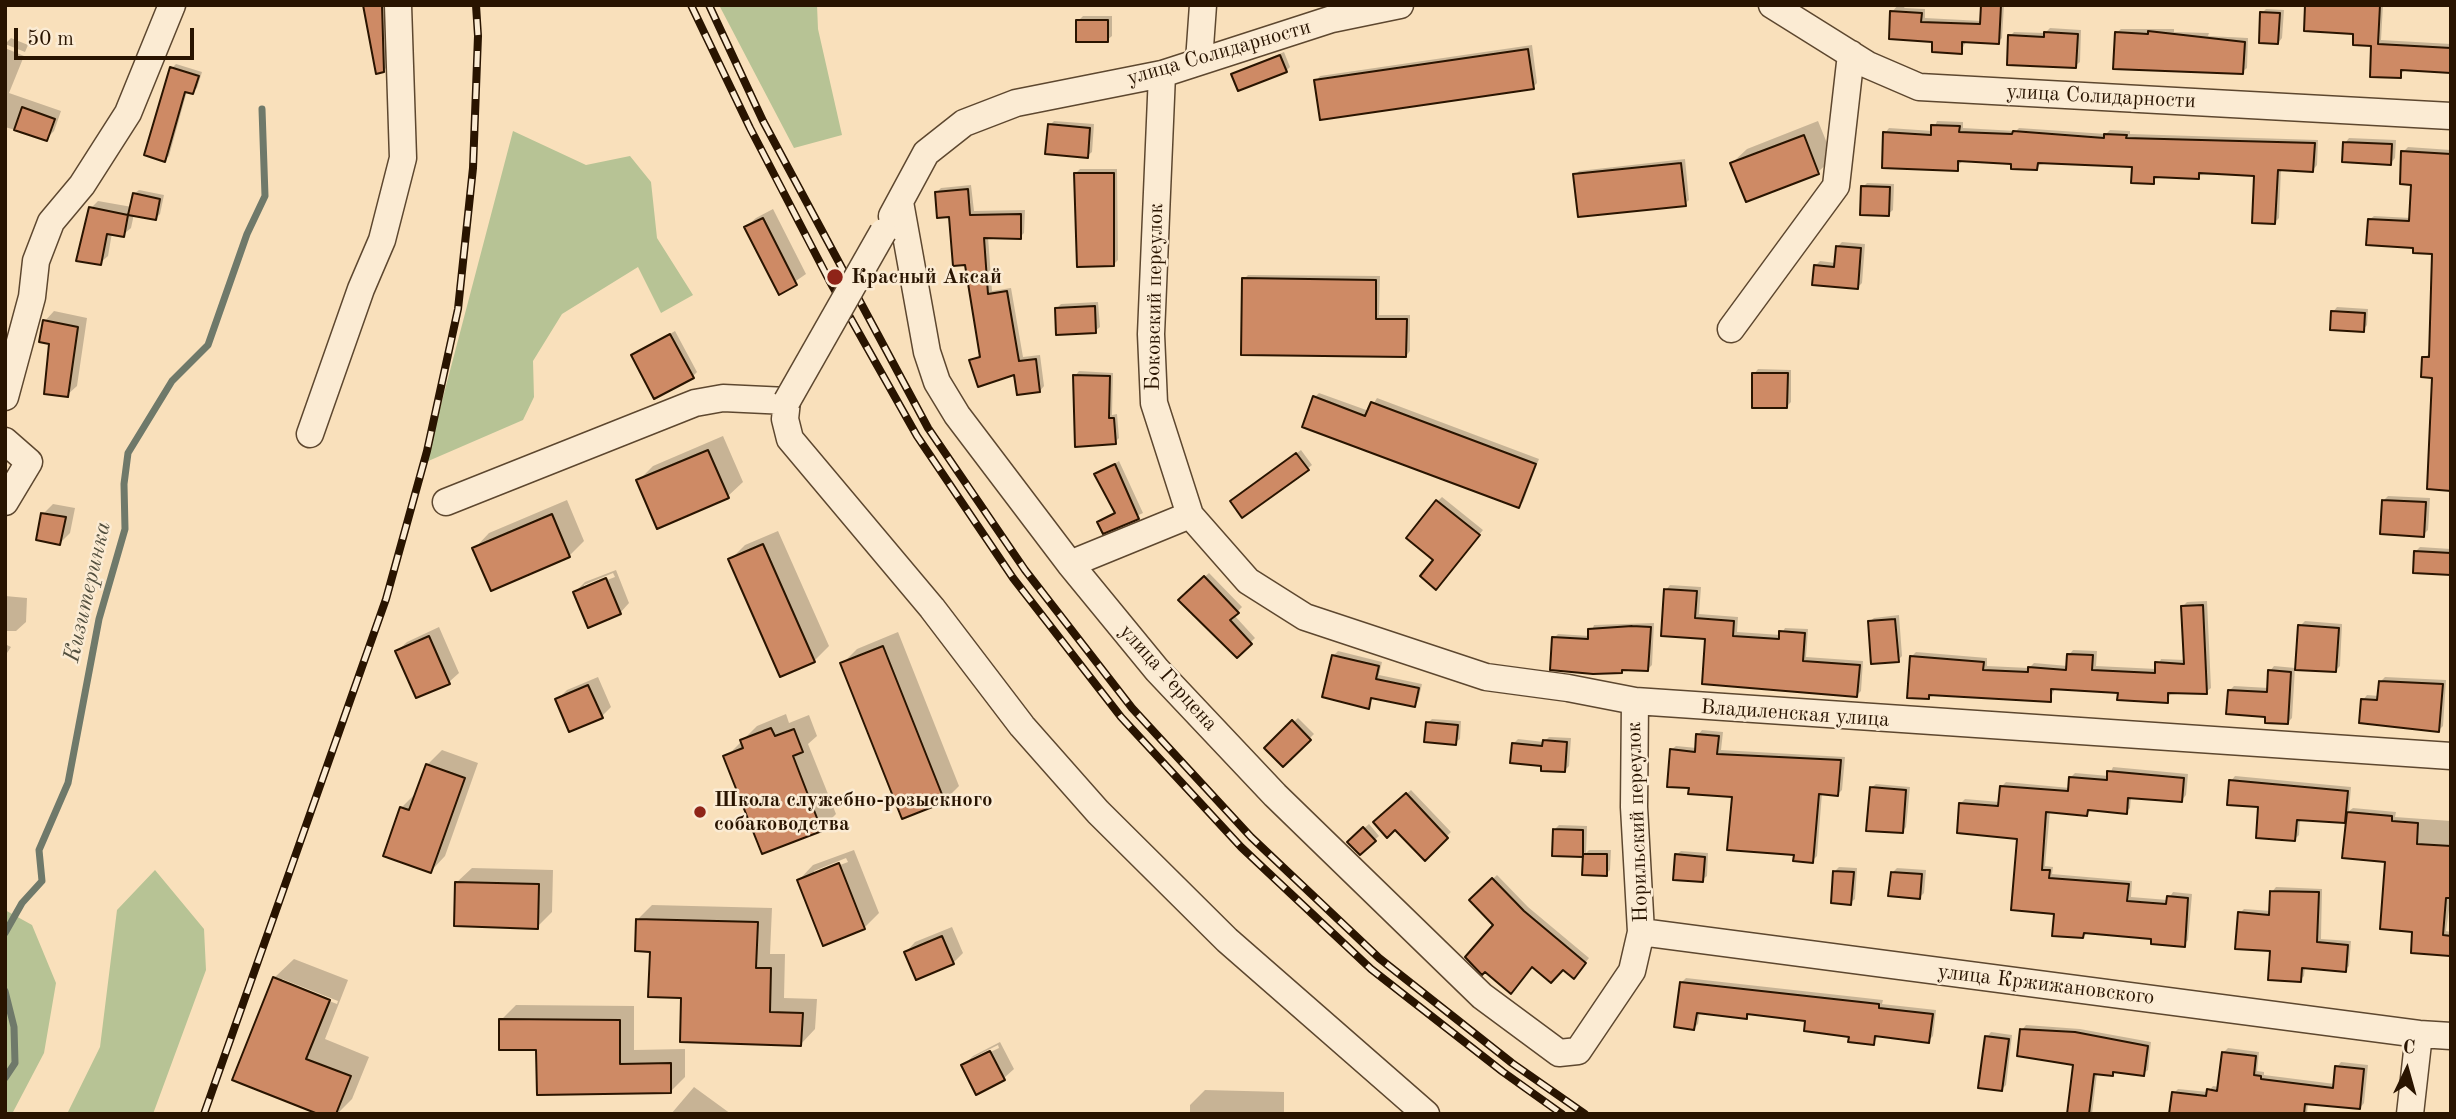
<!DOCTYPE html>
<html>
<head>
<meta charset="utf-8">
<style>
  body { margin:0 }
  #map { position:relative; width:2456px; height:1119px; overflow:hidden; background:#f9e0bb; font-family:"Old Standard TT",serif }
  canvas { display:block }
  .frame { position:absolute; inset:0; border:7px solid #291400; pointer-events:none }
  .north { position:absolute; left:2372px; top:1035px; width:70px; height:70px; -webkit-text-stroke:5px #fbebd3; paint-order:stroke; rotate:5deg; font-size:19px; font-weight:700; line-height:28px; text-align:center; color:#291400 }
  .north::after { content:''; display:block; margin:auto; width:24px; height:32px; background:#291400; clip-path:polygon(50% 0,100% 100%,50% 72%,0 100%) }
  .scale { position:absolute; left:14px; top:28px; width:180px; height:32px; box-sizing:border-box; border:4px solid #291400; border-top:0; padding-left:9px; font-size:21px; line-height:24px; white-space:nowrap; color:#291400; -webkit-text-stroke:5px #fbebd3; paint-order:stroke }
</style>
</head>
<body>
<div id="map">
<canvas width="2456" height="1119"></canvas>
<div class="frame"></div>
<div class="north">С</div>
<div class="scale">50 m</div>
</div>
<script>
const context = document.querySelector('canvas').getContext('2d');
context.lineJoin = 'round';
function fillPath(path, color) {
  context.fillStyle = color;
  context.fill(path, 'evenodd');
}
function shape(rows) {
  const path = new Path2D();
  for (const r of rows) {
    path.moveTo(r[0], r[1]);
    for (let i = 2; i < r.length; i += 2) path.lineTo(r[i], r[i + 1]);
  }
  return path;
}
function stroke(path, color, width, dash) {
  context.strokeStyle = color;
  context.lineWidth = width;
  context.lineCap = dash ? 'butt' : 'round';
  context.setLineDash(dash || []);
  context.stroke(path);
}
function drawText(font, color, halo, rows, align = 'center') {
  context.font = font + ' "Old Standard TT",serif';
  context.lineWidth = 5;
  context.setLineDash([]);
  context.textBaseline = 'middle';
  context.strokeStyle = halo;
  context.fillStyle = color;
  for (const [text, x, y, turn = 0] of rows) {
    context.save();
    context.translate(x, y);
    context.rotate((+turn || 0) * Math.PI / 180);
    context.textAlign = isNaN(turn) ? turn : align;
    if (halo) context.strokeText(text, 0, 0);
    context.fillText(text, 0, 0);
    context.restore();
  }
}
const green = shape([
  [719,5,817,5,818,29,842,135,794,148],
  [513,131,586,165,630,156,651,182,657,238,693,295,661,313,638,267,562,314,533,361,534,397,523,420,426,462],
  [155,870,204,929,206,970,153,1114,67,1114,100,1047,117,910],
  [5,910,32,925,56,983,44,1053,12,1114,5,1114]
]);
const shadow = shape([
  [365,5,386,5,388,66,384,70],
  [1895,5,1906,5,1904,8,1925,9,1925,18,1982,21,1983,5,2004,5,2002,38,1998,42,1966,41,1961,52,1934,40,1892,12,1898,5],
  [2307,5,2383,5,2381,40,2451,44,2451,71,2405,69,2400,76,2373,44],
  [2266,9,2284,10,2282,38,2278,43,2262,13],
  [1083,16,1112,16,1112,36,1107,40,1078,21],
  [2050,28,2081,30,2080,62,2075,66,2010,36,2014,32,2045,33],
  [2121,29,2174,29,2174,32,2209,33,2208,36,2248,38,2247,68,2242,72,2116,33],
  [11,38,28,45,25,52,5,44],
  [1532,45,1537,83,1533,87,1316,81,1320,76],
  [5,48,24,56,9,93,61,111,54,131,46,139,5,127],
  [1284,52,1290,67,1286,71,1233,74],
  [176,64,202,72,197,88,192,92,187,91,169,156,164,160,172,68],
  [1054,121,1094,124,1092,152,1087,156,1050,125],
  [1818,121,1833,158,1818,172,1732,163,1747,149],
  [1937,121,1963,122,1963,128,2016,131,2019,128,2106,134,2110,130,2130,131,2130,134,2318,140,2317,165,2313,170,2281,168,2279,218,2274,223,2256,174,2157,176,2153,182,2133,166,2041,162,2037,169,2013,162,1962,160,1957,169,1885,133,1889,128,1933,131],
  [2349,138,2396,140,2395,158,2391,163,2345,143],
  [2408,147,2451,150,2451,489,2434,376,2423,358,2431,353,2433,252,2415,246,2369,220,2374,216,2411,218,2413,183,2403,152],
  [1685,159,1689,200,1685,204,1575,175,1579,171],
  [1080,169,1117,169,1118,260,1113,265,1076,173],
  [1867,183,1894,184,1893,210,1888,214,1863,187],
  [971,185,974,211,1025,210,1024,233,1020,237,988,237,992,291,1011,288,1023,357,1040,355,1044,386,1040,391,1016,373,971,361,982,354,966,264,950,215,937,192,941,188],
  [139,190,164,195,160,214,156,218,134,214,131,228,123,235,112,233,108,256,100,263,91,208,98,201,132,207,134,194],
  [773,209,806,274,780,292,746,227,756,218],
  [1842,242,1865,244,1862,283,1858,287,1815,266,1820,261,1836,263,1837,247],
  [1248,275,1380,276,1379,315,1410,315,1410,351,1406,356,1244,279],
  [1098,302,1100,327,1095,331,1057,308,1061,304],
  [2337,307,2368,309,2367,325,2363,330,2333,312],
  [54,311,87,318,77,386,67,395,45,321],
  [675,331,697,372,693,376,633,355],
  [1758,369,1791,370,1791,402,1786,407,1754,374],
  [1079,371,1113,373,1112,415,1117,414,1119,438,1115,442,1075,376],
  [1319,393,1369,411,1377,398,1539,459,1523,502,1519,506,1315,397],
  [723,436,743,482,728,496,658,526,638,481,653,466],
  [1301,450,1312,465,1307,469,1236,497],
  [1119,461,1143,513,1104,531,1099,522,1116,512,1096,475],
  [2388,496,2430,498,2428,530,2423,535,2384,500],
  [1442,497,1483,530,1440,583,1436,560,1438,501],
  [567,500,584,541,569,556,492,589,475,548,489,533],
  [53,504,75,508,70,533,60,543,43,514],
  [778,531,829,646,814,661,730,560,745,545],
  [2420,547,2451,549,2451,573,2415,552],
  [616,570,629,603,620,613,575,592,585,582],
  [613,573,615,577,584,589,584,585],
  [1209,573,1242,607,1234,615,1255,638,1237,655,1180,600],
  [1670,585,1701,587,1699,614,1738,617,1737,632,1781,635,1785,628,1808,629,1806,657,1863,661,1861,691,1857,695,1707,638,1666,590],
  [5,596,27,598,26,622,16,631,5,631],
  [2207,601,2211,688,2206,692,2172,691,2167,701,2119,691,2055,688,2050,700,1933,693,1928,698,1912,656,1916,652,1987,658,1987,666,2029,668,2034,663,2068,666,2069,655,2073,650,2097,651,2096,666,2157,669,2161,659,2185,660,2183,606,2187,602],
  [1899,615,1902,656,1898,660,1869,622,1874,618],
  [2305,621,2342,624,2340,666,2335,671,2300,626],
  [1654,623,1652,665,1648,669,1625,668,1621,672,1554,638,1558,634,1590,636,1594,625],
  [439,627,459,673,449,682,397,651,407,642],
  [898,632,959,786,944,801,842,664,857,649],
  [5,644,11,647,5,656],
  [1338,651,1382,662,1379,675,1422,684,1418,701,1414,705,1374,696,1368,707,1333,656],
  [2274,666,2295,668,2292,718,2287,723,2267,715,2229,691,2234,686,2269,688,2270,671],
  [598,677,611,707,602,716,557,700,567,690],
  [2385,677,2446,680,2443,726,2439,730,2363,700,2367,695,2379,696,2380,682],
  [786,714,789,723,809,715,817,736,808,744,836,814,821,829,763,852,726,757,757,726],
  [1298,718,1314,734,1283,765,1267,748],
  [1432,719,1461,721,1460,739,1455,743,1428,723],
  [1702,730,1723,732,1721,750,1845,757,1842,790,1838,794,1822,793,1817,856,1812,861,1796,853,1734,795,1690,787,1671,750,1676,746,1697,748,1698,735],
  [1549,737,1571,738,1569,766,1565,770,1543,765,1514,743,1518,739,1544,742],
  [442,750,478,763,445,856,431,871,401,808,416,793,427,765],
  [2113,767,2188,774,2186,795,2182,800,2131,796,2130,808,2126,812,2092,809,2086,814,2050,811,2045,866,2053,867,2052,874,2132,881,2131,897,2168,900,2173,892,2192,894,2188,940,2184,945,2153,937,2088,931,2083,937,2055,912,2019,837,1961,803,1965,799,2000,802,2001,787,2006,782,2070,788,2071,777,2075,773,2109,776],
  [2235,776,2351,787,2349,811,2353,808,2396,812,2395,817,2451,821,2451,896,2446,931,2451,932,2451,952,2449,954,2414,930,2387,860,2348,818,2344,822,2300,818,2299,835,2295,839,2231,781],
  [1876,784,1910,787,1906,827,1902,832,1871,788],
  [1411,790,1451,832,1425,858,1395,828,1379,818],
  [1369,824,1379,836,1360,853,1349,842],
  [1559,825,1587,826,1586,853,1589,850,1611,850,1610,870,1606,874,1584,874,1585,852,1582,855,1554,830],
  [854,850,879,913,864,928,799,880,813,865],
  [846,858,848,862,814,875,814,871],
  [1681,851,1708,853,1707,876,1702,880,1676,855],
  [1839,867,1857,868,1855,899,1850,903,1835,871],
  [472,868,553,870,552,912,537,927,457,882],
  [1897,868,1926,870,1924,893,1920,897,1892,873],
  [1497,875,1528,907,1589,958,1578,972,1471,900],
  [2276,887,2322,889,2321,939,2351,941,2349,966,2345,970,2305,967,2304,976,2300,980,2240,913,2244,909,2271,911,2272,892],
  [652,905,772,908,770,954,785,954,784,998,817,999,815,1029,801,1044,683,997,651,950,638,919],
  [952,927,963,953,953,963,906,952,915,942],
  [294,959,348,980,325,1039,369,1057,352,1099,337,1114,322,1114,274,978],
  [282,979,338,1001,337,1004,282,983],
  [1686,978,1883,1000,1882,1004,1936,1010,1933,1036,1928,1041,1879,1034,1874,1043,1807,1020,1750,1013,1746,1017,1700,1011,1698,1024,1694,1028,1682,982],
  [516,1005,634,1006,634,1050,685,1049,685,1077,671,1091,537,1048,501,1020],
  [2026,1025,2080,1029,2151,1042,2148,1070,2143,1074,2116,1071,2112,1075,2097,1073,2092,1114,2069,1114,2075,1064,2022,1030],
  [1991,1032,2012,1035,2006,1085,2002,1089,1987,1037],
  [1000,1042,1014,1069,1004,1078,977,1092,964,1065,973,1056],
  [998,1045,999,1048,972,1061,972,1058],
  [2228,1048,2259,1052,2257,1071,2264,1072,2264,1075,2335,1084,2337,1067,2341,1062,2368,1065,2364,1103,2360,1108,2308,1102,2307,1114,2171,1114,2174,1093,2178,1089,2208,1092,2213,1086,2219,1087,2224,1052],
  [694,1087,731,1114,671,1114],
  [1205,1090,1284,1092,1284,1114,1190,1114,1190,1105]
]);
const stream = shape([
  [5,933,22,903,42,881,39,850,68,783,99,619,125,529,124,484,128,453,172,381,208,345,247,234,265,196,262,109],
  [5,991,14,1027,15,1063,5,1078]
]);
const building = shape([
  [363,5,382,5,384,72,376,74,363,5],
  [1981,5,2001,5,1999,44,1962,42,1962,54,1932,52,1932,42,1889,39,1890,11,1922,13,1921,22,1980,24,1981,5],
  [2305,5,2380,5,2378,44,2451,48,2451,73,2401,70,2401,78,2370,77,2371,46,2353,45,2353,34,2304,31,2305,5],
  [2260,12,2280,13,2278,44,2259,43,2260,12],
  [1076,20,1108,20,1108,42,1076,42,1076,20],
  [2148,31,2245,42,2243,74,2113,69,2115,32,2148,34,2148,31],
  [2044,32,2078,34,2076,68,2007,65,2008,35,2044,37,2044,32],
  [1528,49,1534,89,1320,120,1314,80,1528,49],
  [1280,55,1287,72,1238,91,1231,74,1280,55],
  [170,67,199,76,193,94,185,92,165,162,144,155,170,67],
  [22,107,55,119,47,141,14,130,22,107],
  [1048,124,1090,128,1088,158,1045,154,1048,124],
  [1931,125,1960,126,1959,132,2012,134,2013,131,2104,138,2104,134,2127,135,2126,138,2315,143,2313,172,2278,170,2275,224,2252,223,2254,176,2199,173,2199,179,2154,177,2154,184,2131,183,2132,167,2038,163,2037,170,2011,169,2011,164,1958,161,1958,171,1882,168,1883,132,1931,135,1931,125],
  [1804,135,1819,174,1746,202,1730,163,1804,135],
  [2343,142,2392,144,2391,165,2342,162,2343,142],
  [2401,151,2451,154,2451,491,2427,489,2432,378,2421,377,2422,357,2429,357,2432,254,2413,253,2413,248,2366,245,2368,219,2409,221,2411,185,2400,184,2401,151],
  [1681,163,1686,206,1578,217,1573,174,1681,163],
  [1074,173,1114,173,1114,266,1077,267,1074,173],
  [1861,186,1890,187,1889,216,1860,215,1861,186],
  [968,189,970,215,1021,214,1021,239,984,238,988,294,1007,291,1019,361,1036,359,1040,392,1017,395,1014,375,978,387,969,360,980,357,965,265,953,266,949,217,937,218,935,192,968,189],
  [133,193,160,199,156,220,128,215,133,193],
  [89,207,128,215,124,237,107,234,101,265,76,261,89,207],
  [763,218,797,285,779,295,744,227,763,218],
  [1836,246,1861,248,1858,289,1812,285,1814,265,1834,267,1836,246],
  [1242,278,1376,280,1376,319,1407,319,1406,357,1241,355,1242,278],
  [1095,306,1096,333,1056,335,1055,308,1095,306],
  [2331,311,2365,313,2364,332,2330,330,2331,311],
  [43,320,78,327,68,397,44,394,49,344,39,342,43,320],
  [670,334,694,378,654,399,631,355,670,334],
  [1752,373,1788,373,1787,408,1752,408,1752,373],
  [1073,375,1110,376,1109,418,1114,418,1116,444,1075,447,1073,375],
  [1313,396,1365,416,1371,402,1536,464,1519,508,1302,427,1313,396],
  [708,450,729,498,657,529,636,480,708,450],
  [1296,453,1309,470,1242,518,1230,501,1296,453],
  [1115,464,1139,519,1103,534,1097,522,1115,513,1094,474,1115,464],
  [1436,500,1480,535,1436,590,1420,576,1433,560,1406,538,1436,500],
  [2382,500,2426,502,2424,537,2380,534,2382,500],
  [41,513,66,517,60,545,36,540,41,513],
  [552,514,570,557,491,591,472,548,552,514],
  [763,544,815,662,780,677,728,559,763,544],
  [2414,551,2451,553,2451,575,2413,573,2414,551],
  [1204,576,1239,613,1230,620,1252,644,1237,658,1178,600,1204,576],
  [606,578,621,614,588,628,573,592,606,578],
  [1664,589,1697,591,1695,618,1734,621,1733,636,1779,639,1779,631,1805,633,1803,661,1860,665,1857,697,1702,684,1705,639,1661,636,1664,589],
  [2203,605,2207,694,2168,693,2168,703,2117,700,2118,693,2051,689,2051,702,1929,695,1929,699,1907,698,1910,656,1984,662,1983,670,2028,672,2028,667,2066,670,2067,654,2093,655,2092,670,2155,673,2155,662,2184,664,2181,606,2203,605],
  [1895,619,1899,662,1871,664,1868,621,1895,619],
  [2298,625,2339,628,2336,672,2295,670,2298,625],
  [1632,626,1651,627,1648,671,1622,670,1622,673,1593,674,1550,670,1552,637,1588,639,1588,629,1632,626],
  [429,636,450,684,416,698,395,651,429,636],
  [883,646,945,802,902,819,840,663,883,646],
  [1332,655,1379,666,1376,679,1419,688,1415,707,1371,698,1369,709,1322,697,1332,655],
  [2268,670,2291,672,2288,724,2265,723,2265,717,2226,714,2228,690,2267,692,2268,670],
  [2379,681,2443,684,2439,732,2359,723,2361,699,2377,700,2379,681],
  [588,685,603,718,569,732,555,699,588,685],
  [1292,720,1311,740,1283,767,1264,748,1292,720],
  [1426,722,1458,725,1456,745,1424,742,1426,722],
  [771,728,775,736,794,729,803,752,793,756,822,831,762,854,723,756,743,748,740,740,771,728],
  [1696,734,1719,736,1717,754,1841,760,1838,796,1819,794,1813,863,1793,861,1794,855,1727,850,1732,797,1688,794,1689,788,1667,787,1670,749,1695,752,1696,734],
  [1543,740,1567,742,1565,772,1541,771,1541,766,1510,763,1512,743,1542,746,1543,740],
  [426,764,465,778,431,873,383,856,400,807,409,810,426,764],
  [2107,771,2184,778,2182,802,2128,798,2127,814,2088,810,2087,816,2046,812,2042,870,2050,870,2049,878,2129,884,2127,901,2166,904,2167,896,2188,898,2185,947,2151,944,2151,939,2084,933,2083,938,2052,936,2054,914,2011,910,2017,839,1957,833,1959,803,1998,806,2000,786,2068,791,2069,777,2107,780,2107,771],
  [2229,780,2348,791,2345,823,2297,820,2295,841,2256,838,2258,807,2227,805,2229,780],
  [1870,787,1906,790,1903,833,1866,831,1870,787],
  [1406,793,1448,838,1425,861,1395,830,1387,838,1373,822,1406,793],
  [2347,812,2392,816,2392,821,2418,823,2417,844,2451,846,2451,898,2446,898,2443,935,2451,936,2450,956,2411,953,2412,932,2380,929,2385,862,2342,858,2347,812],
  [1363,827,1376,841,1360,855,1347,842,1363,827],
  [1553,829,1583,830,1583,857,1552,856,1553,829],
  [1583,854,1607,854,1607,876,1582,875,1583,854],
  [1675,854,1705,857,1703,882,1673,880,1675,854],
  [839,863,865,929,823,946,797,880,839,863],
  [1833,871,1854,872,1851,905,1831,903,1833,871],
  [1891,872,1922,874,1920,899,1888,896,1891,872],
  [1492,878,1524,911,1586,963,1574,979,1563,970,1551,983,1532,967,1511,994,1485,972,1482,975,1465,957,1493,925,1469,900,1492,878],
  [455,882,539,884,538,929,454,926,455,882],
  [2270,891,2319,892,2317,942,2348,945,2346,972,2302,968,2301,982,2268,980,2270,951,2235,949,2238,912,2269,915,2270,891],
  [636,919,758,922,756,968,771,968,770,1012,803,1013,801,1046,680,1042,681,998,648,997,650,952,635,951,636,919],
  [942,936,954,964,916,980,904,952,942,936],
  [273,977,330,1000,306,1059,351,1076,336,1114,318,1114,232,1080,273,977],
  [1680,982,1879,1004,1879,1008,1933,1014,1929,1043,1875,1036,1874,1045,1848,1042,1849,1037,1804,1031,1805,1021,1747,1014,1747,1019,1697,1013,1694,1030,1674,1027,1680,982],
  [499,1019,620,1020,620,1064,671,1063,671,1093,537,1095,536,1050,499,1050,499,1019],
  [2020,1029,2075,1032,2148,1046,2144,1076,2113,1072,2113,1076,2094,1074,2089,1114,2067,1114,2073,1065,2017,1056,2020,1029],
  [1985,1036,2009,1039,2002,1091,1978,1088,1985,1036],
  [990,1051,1005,1080,976,1095,961,1065,990,1051],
  [2222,1052,2256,1056,2254,1075,2261,1076,2261,1079,2333,1088,2335,1066,2364,1069,2360,1109,2305,1104,2304,1114,2169,1114,2172,1092,2206,1096,2207,1089,2217,1091,2222,1052]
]);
const minor = shape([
  [1772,5,1868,65,1919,87,2451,116],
  [1199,61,1203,5],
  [1162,74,1151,334,1154,403,1190,515,1248,581,1305,617,1486,677,1568,688,1635,701,2451,756],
  [900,202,927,352,937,382,957,415,1070,564,1157,670,1275,795,1482,996,1559,1053,1578,1051,1632,971,1641,932,1634,807,1635,701],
  [892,216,926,153,964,123,1016,103,1162,74,1332,19,1400,5],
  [1731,329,1836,186,1851,54],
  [5,397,32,297,36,261,51,222,82,185,128,113,172,5],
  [310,434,361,289,382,240,403,158,398,5],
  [5,441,29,462,5,502],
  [446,502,695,403,723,398,787,401,785,419,790,439,932,608,1022,726,1098,812,1227,940,1426,1114],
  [1070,564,1190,515],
  [1641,932,2419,1034,2451,1036],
  [2410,1114,2419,1034]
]);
const rail = shape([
  [691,5,750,128,829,280,917,436,1013,578,1121,717,1241,847,1371,969,1503,1072,1562,1114],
  [709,5,763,121,928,428,1025,570,1132,708,1251,837,1379,958,1512,1063,1585,1114],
  [204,1114,386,599,427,451,458,309,473,168,478,36,476,5]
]);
const minorBridge = shape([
  [787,401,883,232]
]);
const markers = [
  [835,277,9,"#8f2418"],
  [700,812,7,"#8f2418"]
];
const streetNames = [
  ["улица Солидарности",1219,53,-16],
  ["улица Солидарности",2101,97,3],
  ["Боковский переулок",1155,297,-89],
  ["улица Герцена",1168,678,48],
  ["Владиленская улица",1795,714,4],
  ["Норильский переулок",1638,822,-92],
  ["улица Кржижановского",2046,985,7]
];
const poiNames = [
  ["Красный Аксай",851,277],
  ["Школа служебно-розыскного",714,800],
  ["собаководства",714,824]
];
const waterNames = [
  ["Кизитеринка",88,592,-77]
];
fillPath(green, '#b7c395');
fillPath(shadow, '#0003');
stroke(stream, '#6f796a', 7);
fillPath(building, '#ce8a65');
stroke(building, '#291400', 2);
stroke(minor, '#5d472f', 29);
stroke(minor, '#fbebd3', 26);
stroke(rail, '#291400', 8);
stroke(rail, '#fbebd3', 5, [16]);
stroke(minorBridge, '#5d472f', 29, []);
stroke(minorBridge, '#fbebd3', 26);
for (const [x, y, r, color] of markers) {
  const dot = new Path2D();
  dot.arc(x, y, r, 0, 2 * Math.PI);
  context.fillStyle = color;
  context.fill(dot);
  stroke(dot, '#fbebd3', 2.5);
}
drawText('21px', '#291400', '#fbebd3', streetNames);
drawText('bold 21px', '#291400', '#fbebd3', poiNames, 'left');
drawText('italic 23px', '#524f3e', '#fbebd3', waterNames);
</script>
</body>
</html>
